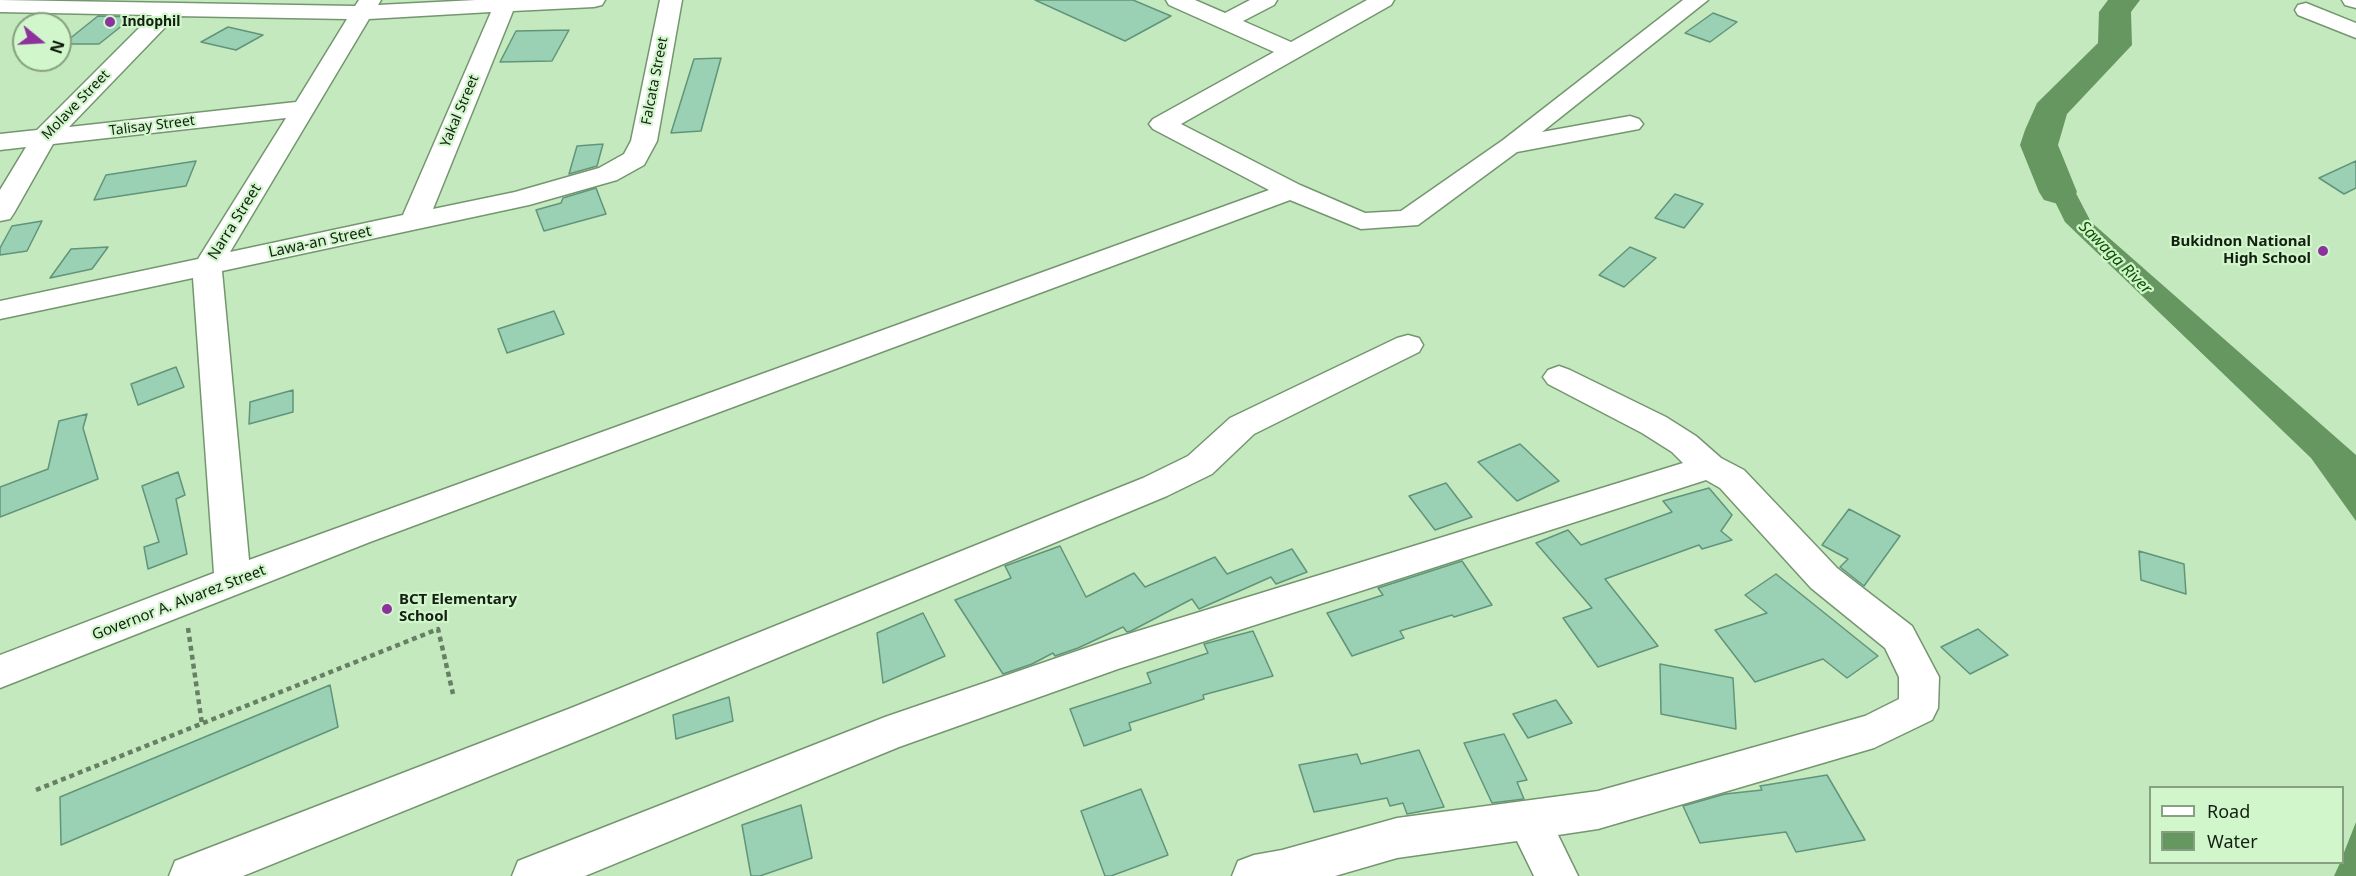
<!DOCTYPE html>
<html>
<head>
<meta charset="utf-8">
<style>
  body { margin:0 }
  #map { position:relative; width:2356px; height:876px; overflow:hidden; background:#c5e9bf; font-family:"Noto Sans",sans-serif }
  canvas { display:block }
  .legend { position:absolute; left:2149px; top:786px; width:195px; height:78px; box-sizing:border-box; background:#d2f6cc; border:2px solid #86a081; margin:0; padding:8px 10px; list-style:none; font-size:18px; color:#132011 }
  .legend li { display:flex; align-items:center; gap:12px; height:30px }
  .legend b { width:30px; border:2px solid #86a081 }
  .north { position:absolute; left:12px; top:12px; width:60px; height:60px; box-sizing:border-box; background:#d2f6cc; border:2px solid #86a081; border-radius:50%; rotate:108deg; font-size:16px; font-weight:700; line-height:24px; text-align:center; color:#132011 }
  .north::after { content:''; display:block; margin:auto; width:21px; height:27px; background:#8d329d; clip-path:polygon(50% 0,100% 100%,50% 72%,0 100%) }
</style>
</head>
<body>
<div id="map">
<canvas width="2356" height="876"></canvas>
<ul class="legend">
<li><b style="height:8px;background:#fff"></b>Road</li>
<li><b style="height:16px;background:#679760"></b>Water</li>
</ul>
<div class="north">N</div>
</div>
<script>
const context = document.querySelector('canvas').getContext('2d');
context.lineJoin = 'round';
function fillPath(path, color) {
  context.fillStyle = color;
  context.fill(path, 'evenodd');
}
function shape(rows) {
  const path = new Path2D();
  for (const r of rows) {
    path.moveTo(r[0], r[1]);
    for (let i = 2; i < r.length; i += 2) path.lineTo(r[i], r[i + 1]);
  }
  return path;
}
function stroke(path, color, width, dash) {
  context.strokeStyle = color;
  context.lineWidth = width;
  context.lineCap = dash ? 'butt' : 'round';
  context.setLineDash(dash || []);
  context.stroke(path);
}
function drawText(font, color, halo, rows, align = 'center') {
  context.font = font + ' "Noto Sans",sans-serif';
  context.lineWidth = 4.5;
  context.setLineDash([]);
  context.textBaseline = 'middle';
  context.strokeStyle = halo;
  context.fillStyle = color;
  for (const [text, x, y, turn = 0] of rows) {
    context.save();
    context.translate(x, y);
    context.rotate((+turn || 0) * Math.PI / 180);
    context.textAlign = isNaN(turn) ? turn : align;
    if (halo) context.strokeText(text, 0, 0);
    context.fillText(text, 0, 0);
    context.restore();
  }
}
const water = shape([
  [2043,130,2091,222,2356,455,2356,521,2311,458,2065,222,2030,151],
  [2356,822,2356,876,2334,876,2340,863,2342,862,2343,855]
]);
const river = shape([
  [2108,0,2140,0,2131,12,2132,45,2067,114,2058,145,2077,192,2072,200,2058,204,2044,200,2039,192,2020,145,2025,130,2037,103,2098,43,2099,12,2108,0]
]);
const building = shape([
  [1035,0,1133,0,1171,16,1125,41,1035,0],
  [1713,13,1737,22,1710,42,1685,33,1713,13],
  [98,16,133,17,99,44,63,44,98,16],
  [228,27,263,35,236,50,201,42,228,27],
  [569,30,552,61,500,62,516,31,569,30],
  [721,58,701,131,671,133,694,59,721,58],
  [603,144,597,166,569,174,577,146,603,144],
  [196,161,186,186,94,200,106,175,196,161],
  [2356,161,2356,188,2344,194,2319,178,2356,161],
  [596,188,606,214,544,231,536,210,561,203,563,198,596,188],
  [1675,194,1703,204,1684,228,1655,218,1675,194],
  [42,221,27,251,0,255,0,248,12,226,42,221],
  [108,247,92,269,50,278,71,249,108,247],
  [1630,247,1656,258,1624,287,1599,275,1630,247],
  [554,311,564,334,507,353,498,329,554,311],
  [176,367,184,387,138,405,131,384,176,367],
  [293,390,293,412,249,424,250,402,293,390],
  [87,414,83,428,98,479,0,517,0,487,48,469,59,421,87,414],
  [1520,444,1559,481,1517,501,1478,462,1520,444],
  [178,472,185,495,176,499,187,554,148,569,144,547,159,542,142,486,178,472],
  [1446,483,1472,517,1435,530,1409,496,1446,483],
  [1709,488,1732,515,1721,531,1732,540,1702,549,1699,545,1605,579,1658,646,1598,667,1563,618,1592,608,1536,543,1568,530,1581,545,1672,512,1663,501,1709,488],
  [1849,509,1900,536,1864,586,1840,567,1848,559,1822,545,1849,509],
  [1060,546,1086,597,1134,573,1145,587,1215,557,1227,574,1292,549,1307,572,1276,584,1271,577,1199,609,1192,599,1131,631,1127,632,1123,627,1078,648,1055,656,1053,653,1032,664,1003,674,955,600,1011,578,1005,566,1060,546],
  [2139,551,2184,564,2186,594,2141,580,2139,551],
  [1462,561,1492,605,1454,617,1452,615,1400,631,1404,638,1352,656,1327,613,1383,595,1378,588,1462,561],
  [1776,574,1878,656,1847,678,1823,659,1755,682,1715,630,1767,613,1745,595,1776,574],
  [923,613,945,656,883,683,877,633,923,613],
  [1978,629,2008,655,1970,674,1941,647,1978,629],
  [1253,631,1273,676,1203,695,1204,699,1129,723,1131,730,1084,746,1070,709,1151,683,1147,673,1208,653,1204,644,1253,631],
  [1660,664,1733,678,1736,729,1661,714,1660,664],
  [330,685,338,727,61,845,60,797,330,685],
  [729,697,733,721,676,739,673,715,729,697],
  [1556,700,1572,723,1528,738,1513,714,1556,700],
  [1504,734,1527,780,1517,782,1524,799,1492,803,1464,743,1504,734],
  [1419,750,1444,807,1407,814,1403,803,1390,806,1387,798,1314,812,1299,765,1357,754,1361,764,1419,750],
  [1827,775,1865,840,1796,852,1786,832,1700,843,1683,806,1725,794,1762,790,1760,786,1827,775],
  [1141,789,1168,855,1111,876,1105,876,1081,811,1141,789],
  [801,805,812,858,760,876,751,876,742,825,801,805]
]);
const path = shape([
  [188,628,202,724],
  [36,790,438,629,453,694]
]);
const minor = shape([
  [0,0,355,6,359,0,381,0,378,5,476,0,605,0,602,5,594,7,513,11,433,209,515,192,599,168,624,154,631,141,660,0,682,0,657,141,644,165,617,180,529,205,222,271,249,560,1269,190,1153,129,1149,124,1153,119,1274,52,1169,5,1166,0,1195,0,1225,13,1250,0,1277,0,1274,5,1243,21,1291,42,1367,0,1394,0,1391,5,1181,124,1300,185,1365,213,1401,211,1503,140,1683,0,1708,0,1542,132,1630,116,1639,119,1643,124,1639,129,1517,152,1418,225,1361,229,1290,200,370,542,0,688,0,655,214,573,193,278,0,319,0,301,198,259,286,118,53,144,14,213,10,219,0,221,0,190,26,147,0,150,0,134,37,130,152,15,0,12,0,0],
  [491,12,403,215,230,252,369,19,491,12],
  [176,16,347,19,296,102,69,127,176,16],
  [2342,0,2356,0,2356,8,2345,5,2342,0],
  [2306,3,2356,23,2356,38,2298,15,2295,10,2298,5,2306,3],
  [1408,335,1419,338,1423,345,1419,352,1254,434,1212,474,1167,496,599,732,243,876,169,876,175,861,571,708,1143,478,1188,456,1230,418,1397,338,1408,335],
  [1559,366,1570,370,1666,417,1696,436,1721,458,1744,470,1837,568,1912,626,1939,677,1938,708,1932,720,1874,748,1598,829,1558,835,1578,876,1534,876,1517,841,1397,858,1335,876,1232,876,1238,861,1254,855,1282,850,1397,818,1598,791,1865,716,1899,699,1899,677,1885,648,1811,588,1720,488,1706,480,1118,669,899,747,585,876,512,876,518,861,885,717,1112,639,1683,463,1672,452,1642,433,1548,384,1543,377,1548,370,1559,366]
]);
const markers = [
  [110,22,6,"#8d329d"],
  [2323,251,6,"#8d329d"],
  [387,609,6,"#8d329d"]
];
const farPoinames = [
  ["Indophil",122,22]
];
const farStreetnames = [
  ["Falcata Street",655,81,-79],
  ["Molave Street",76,105,-46],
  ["Yakal Street",460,111,-67],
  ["Talisay Street",152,126,-7]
];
const streetNames = [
  ["Narra Street",235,222,-58],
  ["Lawa-an Street",320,242,-12],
  ["Governor A. Alvarez Street",179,603,-21]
];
const poiNames = [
  ["Bukidnon National",2311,242],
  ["High School",2311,259],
  ["BCT Elementary",399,600,"left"],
  ["School",399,617,"left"]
];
const waterNames = [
  ["Sawaga River",2115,258,45]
];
fillPath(water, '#679760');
fillPath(river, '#679760');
fillPath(building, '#9ad0b3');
stroke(building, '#61957a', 1.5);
stroke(minor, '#74966f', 3);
stroke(path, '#677f64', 4.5, [5, 4]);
fillPath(minor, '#fff');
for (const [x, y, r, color] of markers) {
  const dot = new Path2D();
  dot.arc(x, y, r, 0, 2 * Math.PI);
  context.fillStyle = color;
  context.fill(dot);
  stroke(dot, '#d2f6cc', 2);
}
drawText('bold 14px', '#132011', '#d2f6cc', farPoinames, 'left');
drawText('14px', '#132011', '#d2f6cc', farStreetnames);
drawText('15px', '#132011', '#d2f6cc', streetNames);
drawText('bold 15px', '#132011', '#d2f6cc', poiNames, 'right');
drawText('italic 16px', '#0c5201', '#d2f6cc', waterNames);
</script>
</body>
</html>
